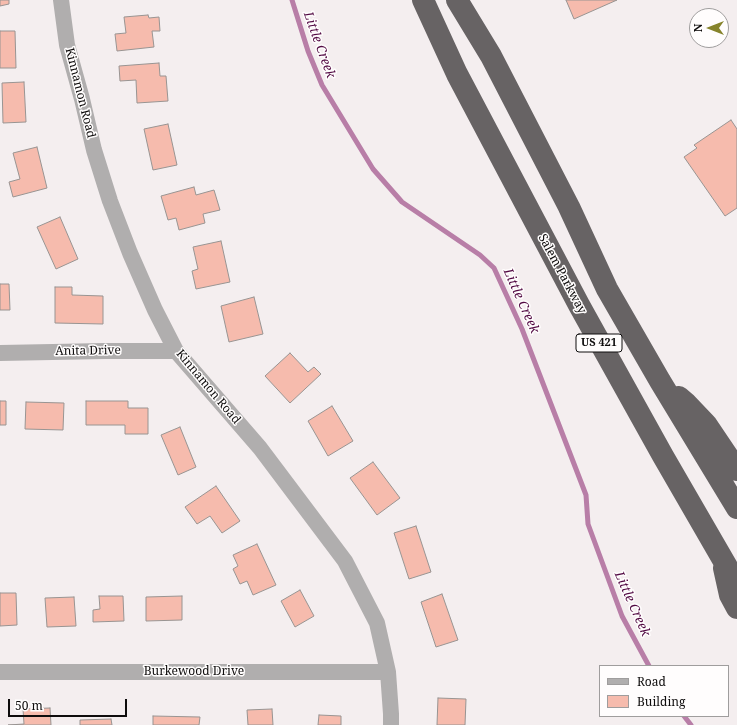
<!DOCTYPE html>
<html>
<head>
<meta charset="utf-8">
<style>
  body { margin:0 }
  #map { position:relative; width:737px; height:725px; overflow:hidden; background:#f4eeef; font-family:"Noto Serif",serif }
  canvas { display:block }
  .legend { position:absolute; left:599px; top:665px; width:130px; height:52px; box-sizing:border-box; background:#fffdfd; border:1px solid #9f9d9d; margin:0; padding:5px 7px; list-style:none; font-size:12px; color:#0e0c0c }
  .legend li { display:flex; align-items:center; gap:8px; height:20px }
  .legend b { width:20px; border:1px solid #9f9d9d }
  .north { position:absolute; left:689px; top:8px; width:40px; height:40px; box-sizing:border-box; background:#fffdfd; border:1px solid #9f9d9d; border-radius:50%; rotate:270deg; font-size:11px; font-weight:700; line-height:16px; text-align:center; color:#0e0c0c }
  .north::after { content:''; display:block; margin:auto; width:14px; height:18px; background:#86832b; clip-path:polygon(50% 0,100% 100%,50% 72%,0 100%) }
  .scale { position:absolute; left:8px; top:699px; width:119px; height:18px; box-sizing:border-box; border:2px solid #0e0c0c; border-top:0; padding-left:5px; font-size:12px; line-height:14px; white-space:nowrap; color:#0e0c0c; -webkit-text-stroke:3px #fffdfd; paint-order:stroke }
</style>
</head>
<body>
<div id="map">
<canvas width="737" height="725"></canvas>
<ul class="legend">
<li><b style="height:5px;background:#b0aeae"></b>Road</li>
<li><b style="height:11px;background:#f6bbad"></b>Building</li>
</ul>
<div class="north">N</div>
<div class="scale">50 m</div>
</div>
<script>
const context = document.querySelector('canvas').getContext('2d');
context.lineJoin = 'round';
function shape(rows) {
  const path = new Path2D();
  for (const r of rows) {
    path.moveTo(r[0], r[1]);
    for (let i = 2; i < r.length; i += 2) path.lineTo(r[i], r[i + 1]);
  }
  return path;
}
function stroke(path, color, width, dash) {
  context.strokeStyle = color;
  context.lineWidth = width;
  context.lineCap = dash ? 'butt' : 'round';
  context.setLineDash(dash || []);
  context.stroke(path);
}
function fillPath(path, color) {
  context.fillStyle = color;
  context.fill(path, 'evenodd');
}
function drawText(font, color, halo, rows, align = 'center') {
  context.font = font + ' "Noto Serif",serif';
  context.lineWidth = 3;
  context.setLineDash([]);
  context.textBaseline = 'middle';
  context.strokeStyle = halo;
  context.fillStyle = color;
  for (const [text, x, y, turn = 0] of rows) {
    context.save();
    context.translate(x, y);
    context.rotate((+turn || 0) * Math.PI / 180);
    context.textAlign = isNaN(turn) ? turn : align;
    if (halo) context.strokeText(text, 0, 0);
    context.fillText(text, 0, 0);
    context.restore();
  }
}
const stream = shape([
  [292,0,308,51,322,85,373,169,402,202,480,255,494,268,522,329,586,495,588,524,622,616,649,666],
  [684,716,691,725]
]);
const building = shape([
  [0,0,9,0,9,4,0,6,0,0],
  [566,0,617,0,574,19,566,0],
  [148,15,149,18,159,17,160,31,152,31,154,47,117,51,115,34,126,33,124,17,148,15],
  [0,31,15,31,16,68,0,68,0,31],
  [159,63,160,76,166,76,168,101,137,103,136,80,120,81,119,66,159,63],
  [24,82,26,122,3,123,2,83,24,82],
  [731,120,737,129,737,208,725,216,684,157,697,148,694,145,731,120],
  [168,124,177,165,153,170,144,129,168,124],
  [37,147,47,188,13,197,9,182,20,179,13,153,37,147],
  [194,187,196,195,214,190,220,210,203,214,205,223,179,230,176,218,168,220,161,196,194,187],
  [60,217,78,259,56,269,37,227,60,217],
  [221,241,230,282,196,289,192,271,198,269,193,247,221,241],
  [0,284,9,284,10,310,0,310,0,284],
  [55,287,72,287,72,295,103,296,103,324,55,323,55,287],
  [254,297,263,334,229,342,221,306,254,297],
  [290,353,308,372,314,367,321,374,290,403,265,376,290,353],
  [0,401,6,401,6,425,0,425,0,401],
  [86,401,128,401,128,408,148,408,148,434,125,434,125,425,86,425,86,401],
  [26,402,64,403,63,430,25,429,26,402],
  [332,406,353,441,328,456,308,421,332,406],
  [180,427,196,467,178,475,161,435,180,427],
  [373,462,400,498,377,515,350,478,373,462],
  [216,486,240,521,222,533,210,516,197,524,185,507,216,486],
  [416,526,431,572,409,579,394,533,416,526],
  [257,544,276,585,253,595,247,581,240,584,233,569,238,566,233,555,257,544],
  [300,590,314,616,295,627,281,601,300,590],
  [0,593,16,593,17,625,0,626,0,593],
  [442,594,458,640,436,647,421,602,442,594],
  [99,596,123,596,124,621,93,622,93,610,100,609,99,596],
  [182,596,182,620,146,621,146,597,182,596],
  [74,597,76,626,47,627,45,598,74,597],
  [438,698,466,699,465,725,437,725,438,698],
  [50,708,51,725,8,725,24,724,23,709,50,708],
  [272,709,273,725,248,725,247,710,272,709],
  [319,715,341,716,341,725,318,725,319,715],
  [153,716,200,717,199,725,153,725,153,716],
  [111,719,112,725,80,725,80,720,111,719]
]);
const minor = shape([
  [61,0,67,45,82,99,94,150,110,201,130,253,155,310,176,351,260,448,345,561,377,623,388,672,391,714,391,725],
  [0,353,105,351,176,351],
  [0,672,388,672]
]);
const highway = shape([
  [423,0,457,74,579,305,663,456,737,584],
  [457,0,491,56,569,207,607,289,660,381,737,508],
  [679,397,686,403,706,424,737,470],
  [724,568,730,595,737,608]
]);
const shields = [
  [599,343,46]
];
const shieldNames = [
  ["US 421",599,343]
];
const streetNames = [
  ["Kinnamon Road",80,93,76],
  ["Salem Parkway",562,274,62],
  ["Anita Drive",88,351,-1],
  ["Kinnamon Road",208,387,50],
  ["Burkewood Drive",194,672]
];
const waterNames = [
  ["Little Creek",319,45,70],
  ["Little Creek",521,301,66],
  ["Little Creek",632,604,66]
];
stroke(stream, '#b87ea7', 5);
fillPath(building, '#f6bbad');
stroke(building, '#989492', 1);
stroke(minor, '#b0aeae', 16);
stroke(highway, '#676364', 22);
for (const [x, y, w] of shields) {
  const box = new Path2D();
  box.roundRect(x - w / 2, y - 9, w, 18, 3);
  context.fillStyle = '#fffdfd';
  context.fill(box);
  stroke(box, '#0e0c0c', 1);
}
drawText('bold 11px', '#0e0c0c', null, shieldNames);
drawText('12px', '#0e0c0c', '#fffdfd', streetNames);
drawText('italic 13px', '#520a43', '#fffdfd', waterNames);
</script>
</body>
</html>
